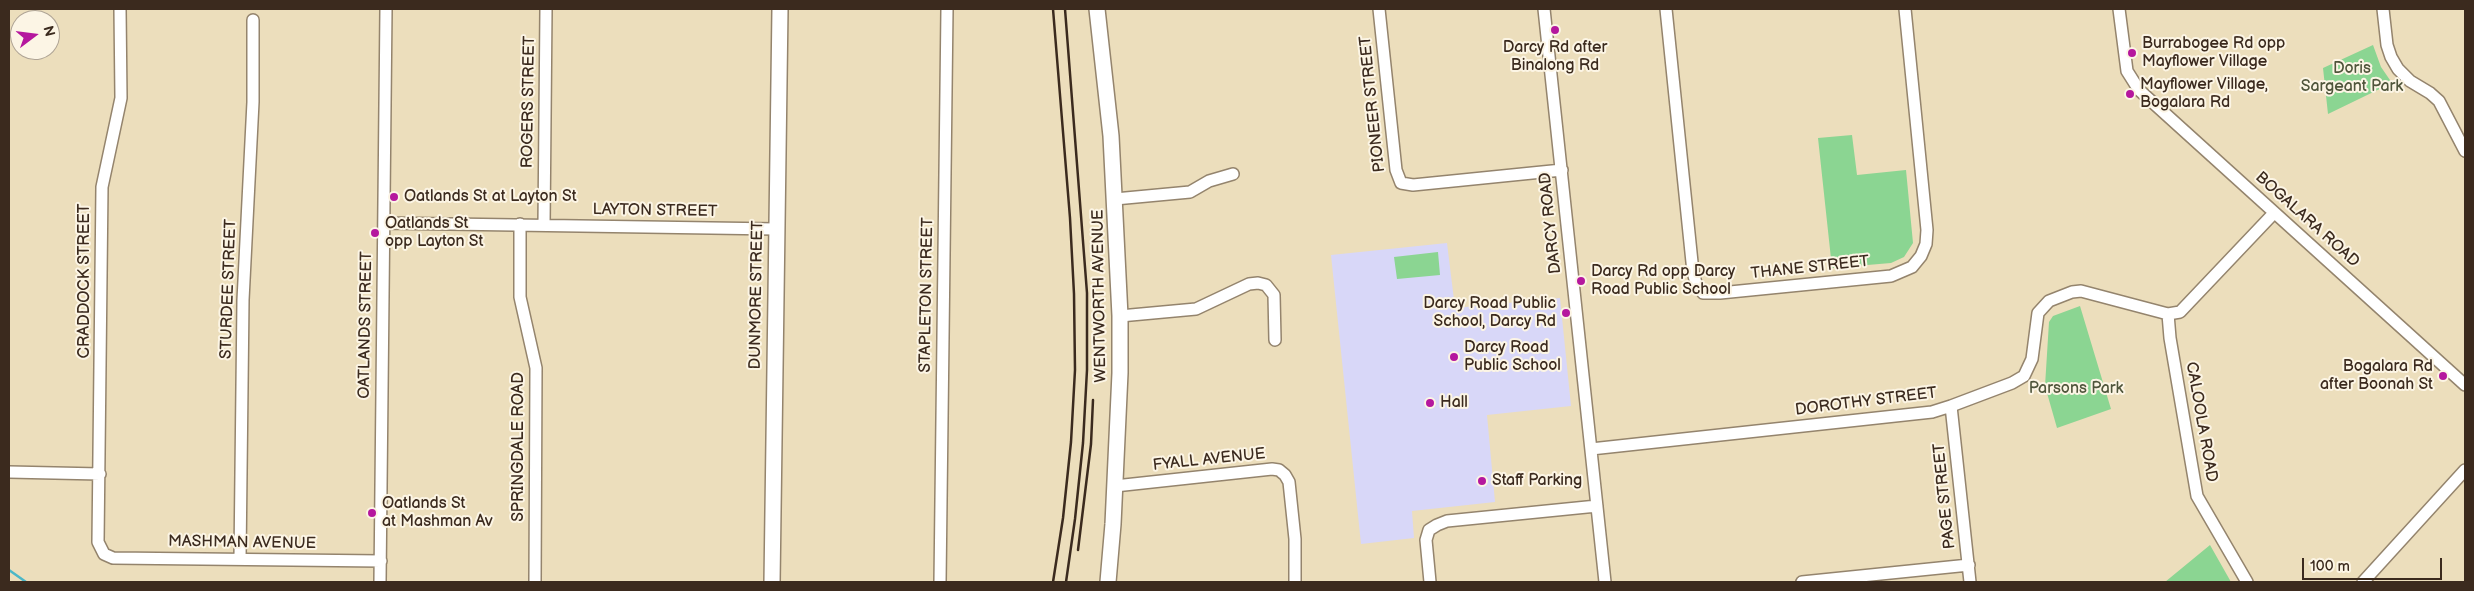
<!DOCTYPE html>
<html>
<head>
<meta charset="utf-8">
<style>
  body { margin:0 }
  #map { position:relative; width:2474px; height:591px; overflow:hidden; background:#ecdebc; font-family:"Balsamiq Sans",sans-serif }
  canvas { display:block }
  .frame { position:absolute; inset:0; border:10px solid #3b2a1e; pointer-events:none }
  .north { position:absolute; left:10px; top:10px; width:50px; height:50px; box-sizing:border-box; background:#fcf5e5; border:1px solid #afa495; border-radius:50%; rotate:75deg; font-size:14px; font-weight:700; line-height:20px; text-align:center; color:#3b2a1e }
  .north::after { content:''; display:block; margin:auto; width:18px; height:22px; background:#b5179e; clip-path:polygon(50% 0,100% 100%,50% 72%,0 100%) }
  .scale { position:absolute; left:2302px; top:558px; width:140px; height:22px; box-sizing:border-box; border:2px solid #3b2a1e; border-top:0; padding-left:6px; font-size:15px; line-height:18px; white-space:nowrap; color:#3b2a1e; -webkit-text-stroke:4px #fcf5e5; paint-order:stroke }
</style>
</head>
<body>
<div id="map">
<canvas width="2474" height="591"></canvas>
<div class="frame"></div>
<div class="north">N</div>
<div class="scale">100 m</div>
</div>
<script>
const context = document.querySelector('canvas').getContext('2d');
context.lineJoin = 'round';
function fillPath(path, color) {
  context.fillStyle = color;
  context.fill(path, 'evenodd');
}
function shape(rows) {
  const path = new Path2D();
  for (const r of rows) {
    path.moveTo(r[0], r[1]);
    for (let i = 2; i < r.length; i += 2) path.lineTo(r[i], r[i + 1]);
  }
  return path;
}
function stroke(path, color, width, dash) {
  context.strokeStyle = color;
  context.lineWidth = width;
  context.lineCap = dash ? 'butt' : 'round';
  context.setLineDash(dash || []);
  context.stroke(path);
}
function drawText(font, color, halo, rows, align = 'center') {
  context.font = font + ' "Balsamiq Sans",sans-serif';
  context.lineWidth = 4;
  context.setLineDash([]);
  context.textBaseline = 'middle';
  context.strokeStyle = halo;
  context.fillStyle = color;
  for (const [text, x, y, turn = 0] of rows) {
    context.save();
    context.translate(x, y);
    context.rotate((+turn || 0) * Math.PI / 180);
    context.textAlign = isNaN(turn) ? turn : align;
    if (halo) context.strokeText(text, 0, 0);
    context.fillText(text, 0, 0);
    context.restore();
  }
}
const built = shape([
  [1447,243,1455,308,1560,298,1571,406,1487,415,1495,502,1412,511,1414,538,1361,544,1331,255]
]);
const green = shape([
  [2373,45,2381,67,2392,83,2328,114,2323,68],
  [1852,135,1857,175,1906,170,1913,243,1904,257,1891,263,1832,268,1818,138],
  [1438,252,1440,275,1397,279,1394,257],
  [2080,306,2111,409,2057,428,2045,386,2049,322,2053,316],
  [2210,545,2231,582,2165,582]
]);
const stream = shape([
  [9,570,26,582]
]);
const minor = shape([
  [120,9,121,98,102,187,98,542,104,554,113,558,381,561],
  [1379,9,1396,170,1401,183,1413,185,1562,170],
  [1544,9,1605,582],
  [1666,9,1693,272,1696,283,1703,293,1720,293,1891,276,1912,267,1921,256,1926,244,1927,230,1905,9],
  [2119,9,2127,71,2139,90,2465,385],
  [2383,9,2387,45,2391,57,2398,69,2410,81,2430,93,2439,101,2465,151],
  [1115,199,1190,192,1209,181,1233,174],
  [384,223,776,229],
  [520,224,520,297,536,368,535,582],
  [544,225,546,9],
  [2168,314,2170,338,2197,496,2247,582],
  [1120,316,1196,309,1249,284,1258,283,1266,285,1274,295,1275,340],
  [1951,406,1970,582],
  [1591,449,1932,412,1951,406,2012,383,2024,376,2032,359,2038,313,2049,301,2072,292,2081,291,2168,314,2180,312,2274,213],
  [9,472,100,474],
  [1115,486,1272,469,1279,470,1285,475,1289,482,1295,539,1295,582],
  [240,559,243,300,253,102,253,20],
  [380,582,386,9],
  [940,582,947,9],
  [1430,582,1426,540,1429,530,1437,525,1447,521,1597,506],
  [1802,582,1969,565],
  [2363,582,2465,470]
]);
const major = shape([
  [1097,9,1111,136,1120,316,1120,373,1113,524,1108,582],
  [772,582,780,9]
]);
const rail = shape([
  [1065,9,1087,293,1087,370,1083,443,1075,519,1066,582],
  [1078,550,1091,444,1093,400],
  [1053,582,1063,518,1071,442,1075,370,1074,294,1070,218,1053,9]
]);
const markers = [
  [1555,30,5,"#b5179e"],
  [2132,53,5,"#b5179e"],
  [2130,94,5,"#b5179e"],
  [394,197,5,"#b5179e"],
  [375,233,5,"#b5179e"],
  [1581,281,5,"#b5179e"],
  [1566,313,5,"#b5179e"],
  [1454,357,5,"#b5179e"],
  [2443,376,5,"#b5179e"],
  [1430,403,5,"#b5179e"],
  [1482,481,5,"#b5179e"],
  [372,513,5,"#b5179e"]
];
const poiNames = [
  ["Burrabogee Rd opp",2142,44],
  ["Mayflower Village",2142,62],
  ["Darcy Rd after",1555,48,"center"],
  ["Binalong Rd",1555,66,"center"],
  ["Mayflower Village,",2140,85],
  ["Bogalara Rd",2140,103],
  ["Oatlands St at Layton St",404,197],
  ["Oatlands St",385,224],
  ["opp Layton St",385,242],
  ["Darcy Rd opp Darcy",1591,272],
  ["Road Public School",1591,290],
  ["Darcy Road Public",1556,304,"right"],
  ["School, Darcy Rd",1556,322,"right"],
  ["Darcy Road",1464,348],
  ["Public School",1464,366],
  ["Bogalara Rd",2433,367,"right"],
  ["after Boonah St",2433,385,"right"],
  ["Hall",1440,403],
  ["Staff Parking",1492,481],
  ["Oatlands St",382,504],
  ["at Mashman Av",382,522]
];
const parkNames = [
  ["Doris",2352,69],
  ["Sargeant Park",2352,87],
  ["Parsons Park",2076,389]
];
const streetNames = [
  ["ROGERS STREET",529,102,-89],
  ["PIONEER STREET",1373,104,-96],
  ["LAYTON STREET",655,211,1],
  ["BOGALARA ROAD",2307,220,42],
  ["DARCY ROAD",1551,223,-96],
  ["THANE STREET",1810,268,-6],
  ["CRADDOCK STREET",85,281,-90],
  ["STURDEE STREET",229,289,-88],
  ["DUNMORE STREET",757,295,-89],
  ["STAPLETON STREET",927,295,-89],
  ["WENTWORTH AVENUE",1100,296,-91],
  ["OATLANDS STREET",366,325,-89],
  ["DOROTHY STREET",1866,402,-7],
  ["CALOOLA ROAD",2201,422,80],
  ["SPRINGDALE ROAD",519,447,-90],
  ["FYALL AVENUE",1209,460,-6],
  ["PAGE STREET",1945,496,-96],
  ["MASHMAN AVENUE",242,543,1]
];
fillPath(built, '#d8d7f8');
fillPath(green, '#8bd592');
stroke(stream, '#4bb7c7', 2.5);
stroke(minor, '#94846d', 14);
stroke(major, '#94846d', 18);
stroke(minor, '#fff', 11);
stroke(major, '#fff', 15);
stroke(rail, '#3b2a1e', 2.5);
for (const [x, y, r, color] of markers) {
  const dot = new Path2D();
  dot.arc(x, y, r, 0, 2 * Math.PI);
  context.fillStyle = color;
  context.fill(dot);
  stroke(dot, '#fcf5e5', 2);
}
drawText('16px', '#3b2a1e', '#fcf5e5', poiNames, 'left');
drawText('16px', '#4f553b', '#fcf5e5', parkNames);
drawText('16px', '#3b2a1e', '#fcf5e5', streetNames);
</script>
</body>
</html>
